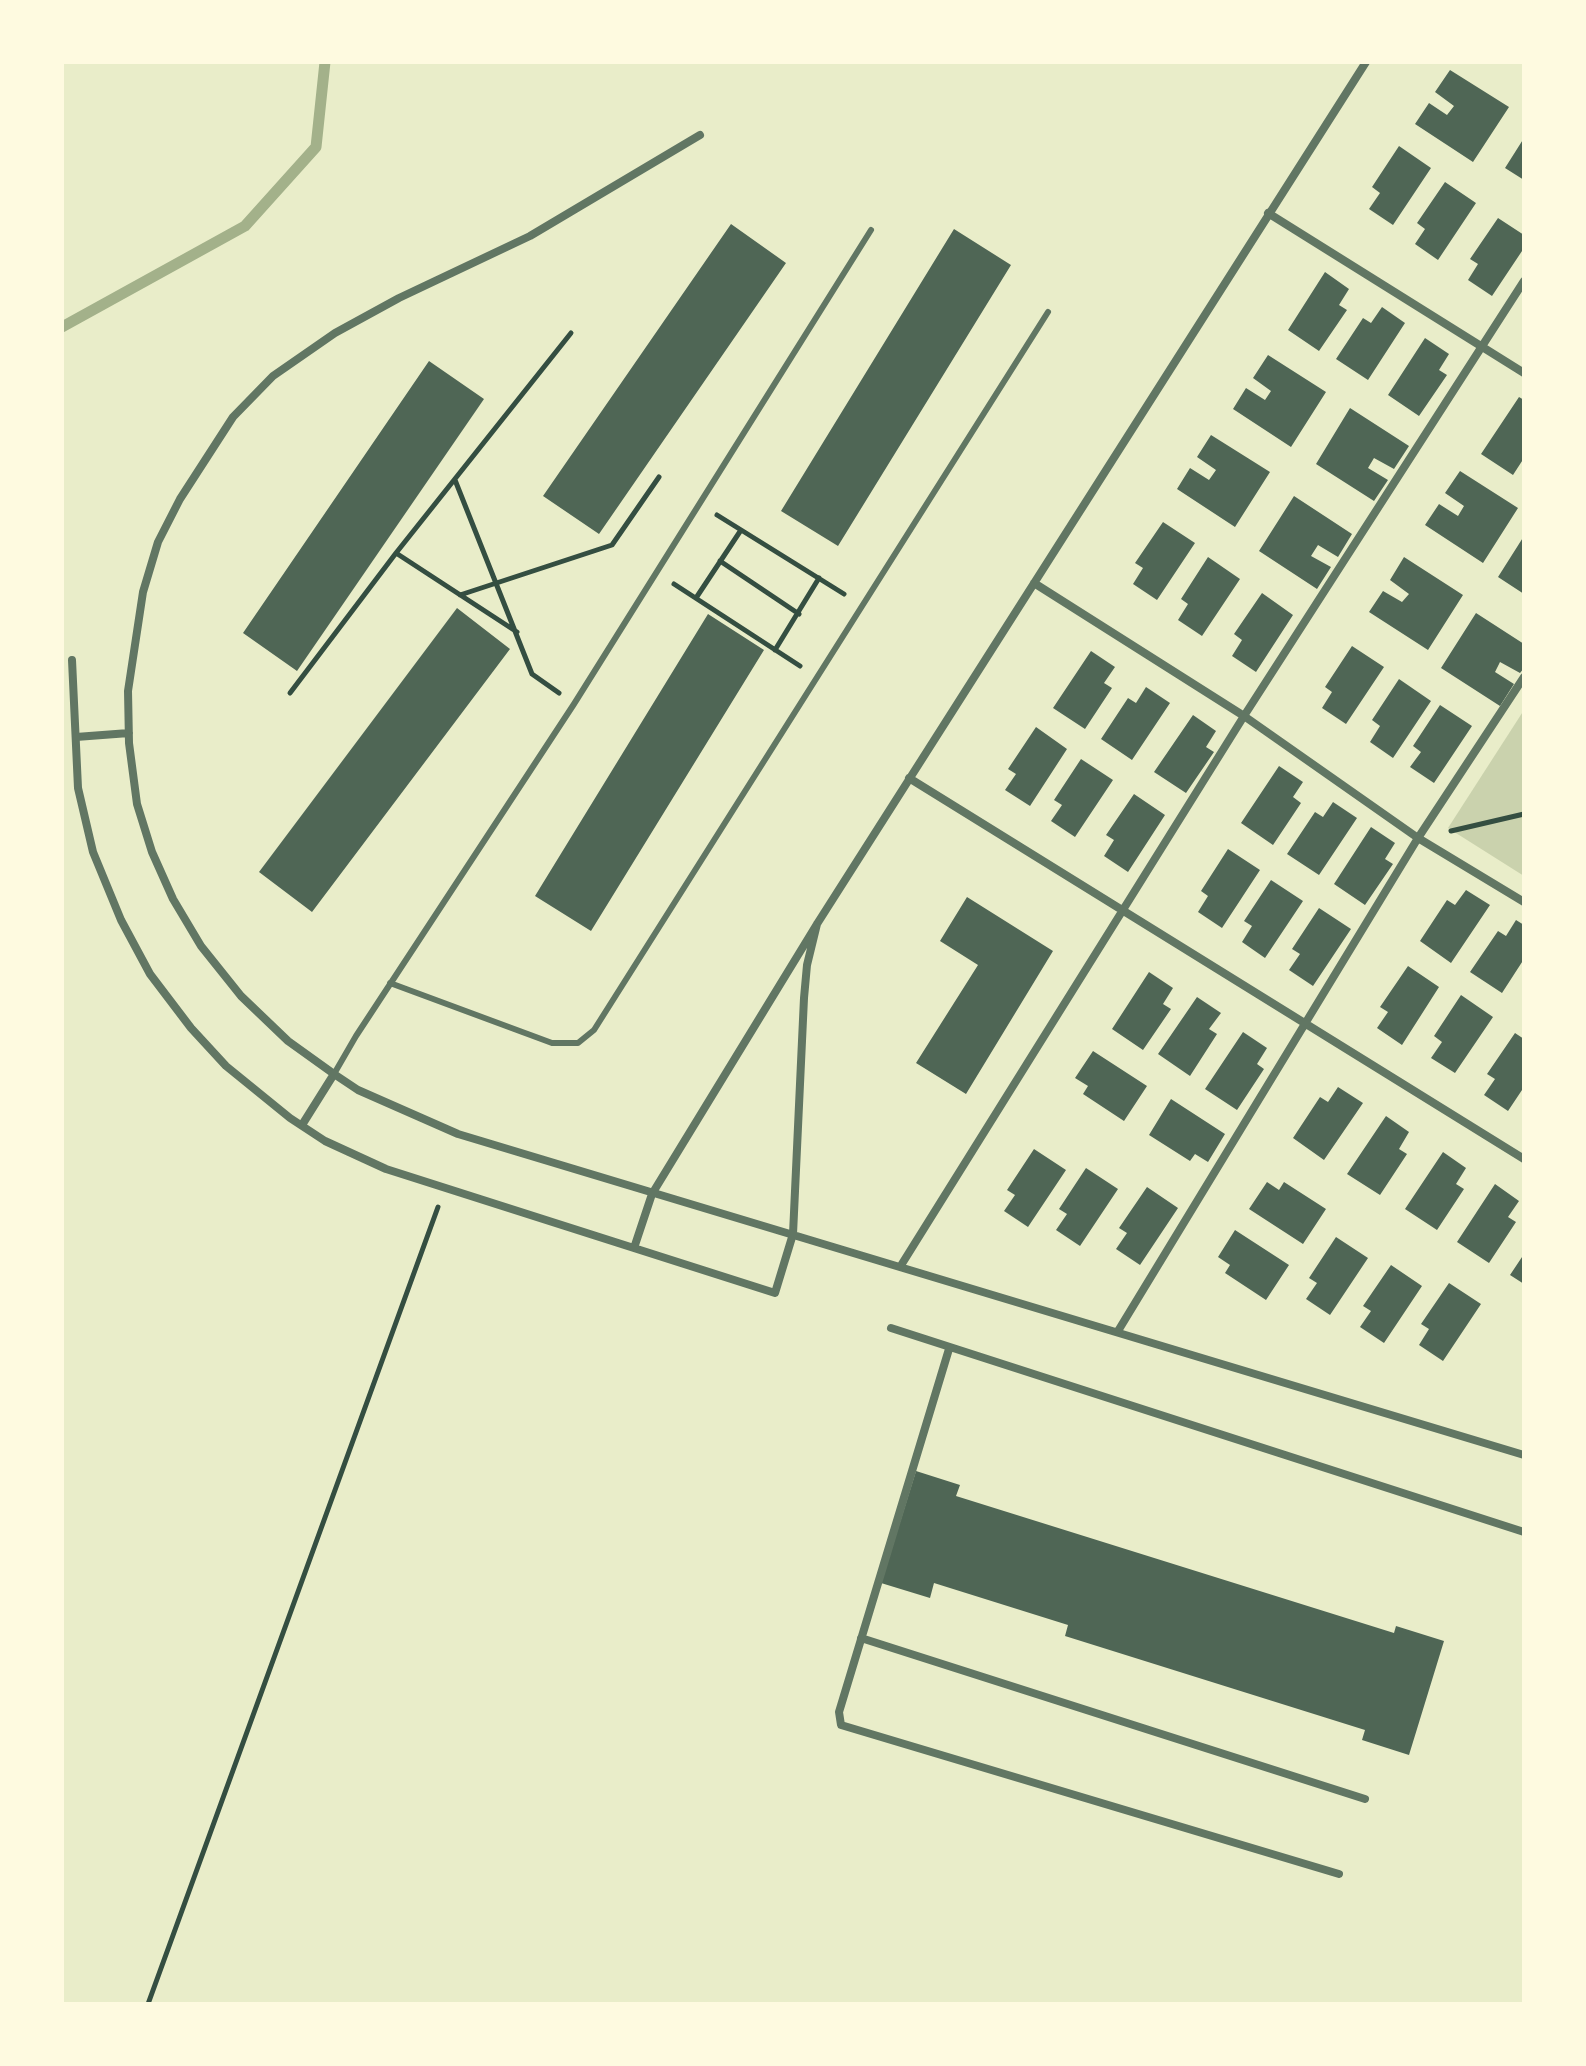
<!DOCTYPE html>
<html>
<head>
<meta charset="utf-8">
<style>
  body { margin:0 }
  #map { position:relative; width:1586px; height:2066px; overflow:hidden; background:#e9edc9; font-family:"Open Sans",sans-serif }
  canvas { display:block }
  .frame { position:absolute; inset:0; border:64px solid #fefae0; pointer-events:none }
</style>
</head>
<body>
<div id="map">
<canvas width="1586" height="2066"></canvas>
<div class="frame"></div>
</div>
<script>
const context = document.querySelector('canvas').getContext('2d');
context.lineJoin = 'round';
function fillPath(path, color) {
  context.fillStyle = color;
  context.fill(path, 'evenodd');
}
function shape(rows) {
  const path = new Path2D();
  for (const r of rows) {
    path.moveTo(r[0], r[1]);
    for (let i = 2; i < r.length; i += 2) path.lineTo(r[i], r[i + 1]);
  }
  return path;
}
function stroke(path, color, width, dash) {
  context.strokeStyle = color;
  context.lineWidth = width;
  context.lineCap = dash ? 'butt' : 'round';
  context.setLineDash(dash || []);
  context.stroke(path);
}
const green = shape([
  [1524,710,1524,876,1448,828]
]);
const stream = shape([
  [62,327,245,226,316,147,325,62]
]);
const building = shape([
  [1450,70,1509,107,1473,162,1415,124,1429,103,1447,115,1454,106,1435,92],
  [1524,138,1524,180,1505,168],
  [1399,146,1431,168,1393,225,1369,209,1380,193,1372,187],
  [1445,182,1476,203,1438,260,1415,244,1425,229,1417,223],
  [1498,218,1524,235,1524,248,1492,296,1468,280,1478,264,1470,259],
  [731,224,786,263,599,534,543,496],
  [954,229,1011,265,838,546,781,511],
  [1325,272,1349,289,1339,305,1347,310,1319,351,1288,330],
  [1382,307,1405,323,1368,380,1336,359,1363,318,1371,323],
  [1425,338,1449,354,1439,370,1447,375,1419,416,1388,395],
  [1268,355,1326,392,1291,447,1233,409,1246,388,1265,400,1271,391,1253,378],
  [429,361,484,399,297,671,243,633],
  [1519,397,1524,400,1524,458,1513,475,1481,454],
  [1350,408,1409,446,1394,469,1374,458,1368,468,1388,480,1374,501,1316,464],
  [1211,435,1270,472,1235,527,1177,489,1190,468,1209,480,1216,470,1197,457],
  [1460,471,1518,508,1483,563,1425,525,1439,504,1458,516,1464,506,1445,493],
  [1294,496,1352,534,1338,557,1318,545,1311,556,1331,567,1317,589,1259,551],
  [1163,522,1195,543,1157,600,1133,584,1143,568,1135,563],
  [1524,536,1524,594,1498,577],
  [1208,557,1240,579,1202,636,1178,620,1188,604,1181,599],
  [1404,557,1463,595,1428,650,1369,612,1383,591,1402,602,1409,594,1390,580],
  [1262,593,1293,615,1256,672,1232,656,1242,640,1234,634],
  [457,608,510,649,312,912,259,872],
  [1476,613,1524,644,1524,668,1520,673,1500,662,1495,672,1514,684,1500,706,1441,668],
  [708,614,764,650,591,931,535,896],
  [1352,646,1384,667,1346,724,1322,708,1332,692,1325,687],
  [1091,651,1115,667,1104,683,1112,688,1085,729,1053,708],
  [1399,679,1431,701,1393,758,1370,742,1380,726,1372,720],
  [1146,687,1170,703,1132,760,1101,739,1128,698,1136,703],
  [1440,705,1472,726,1434,783,1410,767,1421,752,1413,746],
  [1193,715,1216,731,1206,747,1214,752,1186,793,1154,772],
  [1036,727,1067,749,1030,806,1005,790,1016,774,1008,769],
  [1081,759,1113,780,1075,837,1051,821,1062,805,1054,800],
  [1279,766,1303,782,1293,797,1301,803,1273,845,1241,823],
  [1134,794,1165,815,1128,872,1104,856,1114,840,1106,835],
  [1333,802,1357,818,1319,875,1287,854,1315,812,1323,817],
  [1371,827,1395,843,1385,859,1393,864,1365,905,1334,884],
  [1228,849,1260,870,1222,928,1198,912,1208,896,1201,891],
  [1271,880,1303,901,1265,958,1242,942,1252,926,1244,921],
  [1466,890,1490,905,1451,963,1420,941,1447,900,1455,905],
  [967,897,1053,951,966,1094,916,1063,978,965,940,941],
  [1319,908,1351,929,1313,986,1289,970,1300,954,1292,949],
  [1516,920,1524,925,1524,959,1502,993,1470,972,1498,931,1506,936],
  [1408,966,1439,987,1402,1045,1377,1028,1388,1012,1380,1007],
  [1149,972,1173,988,1163,1004,1171,1009,1143,1050,1112,1029],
  [1461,995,1493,1017,1455,1073,1431,1058,1442,1042,1434,1036],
  [1197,997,1221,1013,1209,1029,1217,1034,1190,1076,1158,1054],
  [1243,1032,1267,1048,1257,1064,1264,1069,1237,1110,1205,1089],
  [1515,1033,1524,1039,1524,1087,1508,1111,1484,1095,1495,1079,1487,1074],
  [1093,1051,1147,1086,1124,1121,1083,1094,1088,1086,1075,1078],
  [1338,1087,1363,1103,1324,1160,1293,1138,1320,1097,1328,1102],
  [1171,1099,1225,1134,1208,1162,1195,1154,1190,1161,1149,1135],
  [1386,1116,1409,1132,1399,1149,1407,1154,1380,1195,1347,1174],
  [1034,1149,1066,1170,1028,1227,1004,1211,1015,1195,1007,1190],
  [1443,1152,1466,1168,1456,1184,1464,1189,1437,1230,1405,1209],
  [1086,1168,1118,1189,1080,1246,1056,1230,1067,1214,1059,1209],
  [1267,1182,1279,1190,1284,1182,1326,1209,1303,1244,1249,1209],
  [1495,1184,1519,1201,1508,1217,1516,1222,1489,1263,1457,1242],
  [1147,1187,1178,1208,1140,1265,1116,1249,1127,1233,1119,1228],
  [1235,1230,1289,1265,1266,1300,1225,1273,1230,1265,1218,1257],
  [1336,1237,1368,1258,1330,1315,1306,1299,1317,1283,1309,1278],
  [1524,1254,1524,1284,1510,1275],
  [1391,1265,1422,1286,1384,1343,1360,1327,1371,1311,1363,1306],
  [1449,1283,1481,1304,1443,1361,1419,1345,1429,1329,1421,1324],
  [916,1471,960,1485,956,1496,1394,1633,1396,1626,1444,1641,1409,1755,1362,1740,1365,1730,1065,1636,1068,1625,934,1583,930,1598,881,1583]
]);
const path = shape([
  [455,480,532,674,559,693],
  [717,515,844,594],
  [720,561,799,614],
  [674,584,800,666],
  [460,595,612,545,659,477],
  [696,598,741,530],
  [517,632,396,553,571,333],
  [775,650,819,578],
  [290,693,396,553],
  [1451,831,1524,814],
  [148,2004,438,1207]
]);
const service = shape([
  [390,983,552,1043,578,1043,594,1030,1048,312],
  [334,1074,356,1036,574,704,871,230]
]);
const minor = shape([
  [700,135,530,236,399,298,335,333,273,376,233,417,180,499,158,542,143,592,128,691,129,743,137,804,152,852,173,899,201,946,241,996,288,1041,334,1074,358,1090,458,1134,1524,1455],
  [1268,213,1524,373],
  [1034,583,1244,716,1418,838,1524,902],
  [72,660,78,788,93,852,121,920,150,974,191,1028,226,1066,290,1118,325,1141,386,1169,775,1293,793,1234,804,998,807,965,817,924],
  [76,737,129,733],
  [909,778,1524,1159],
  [302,1125,334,1074],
  [634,1248,652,1194,817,924,1366,62],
  [900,1267,1244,716,1524,281],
  [891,1328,1524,1532],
  [1118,1331,1418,838,1524,677],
  [949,1349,839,1712,841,1725,1339,1874],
  [861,1638,1365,1799]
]);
fillPath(green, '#cad2ad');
stroke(stream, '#a3b18a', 11);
fillPath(building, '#4f6655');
stroke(path, '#344e41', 5);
stroke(service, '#617663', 6);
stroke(minor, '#617663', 8);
</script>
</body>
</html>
